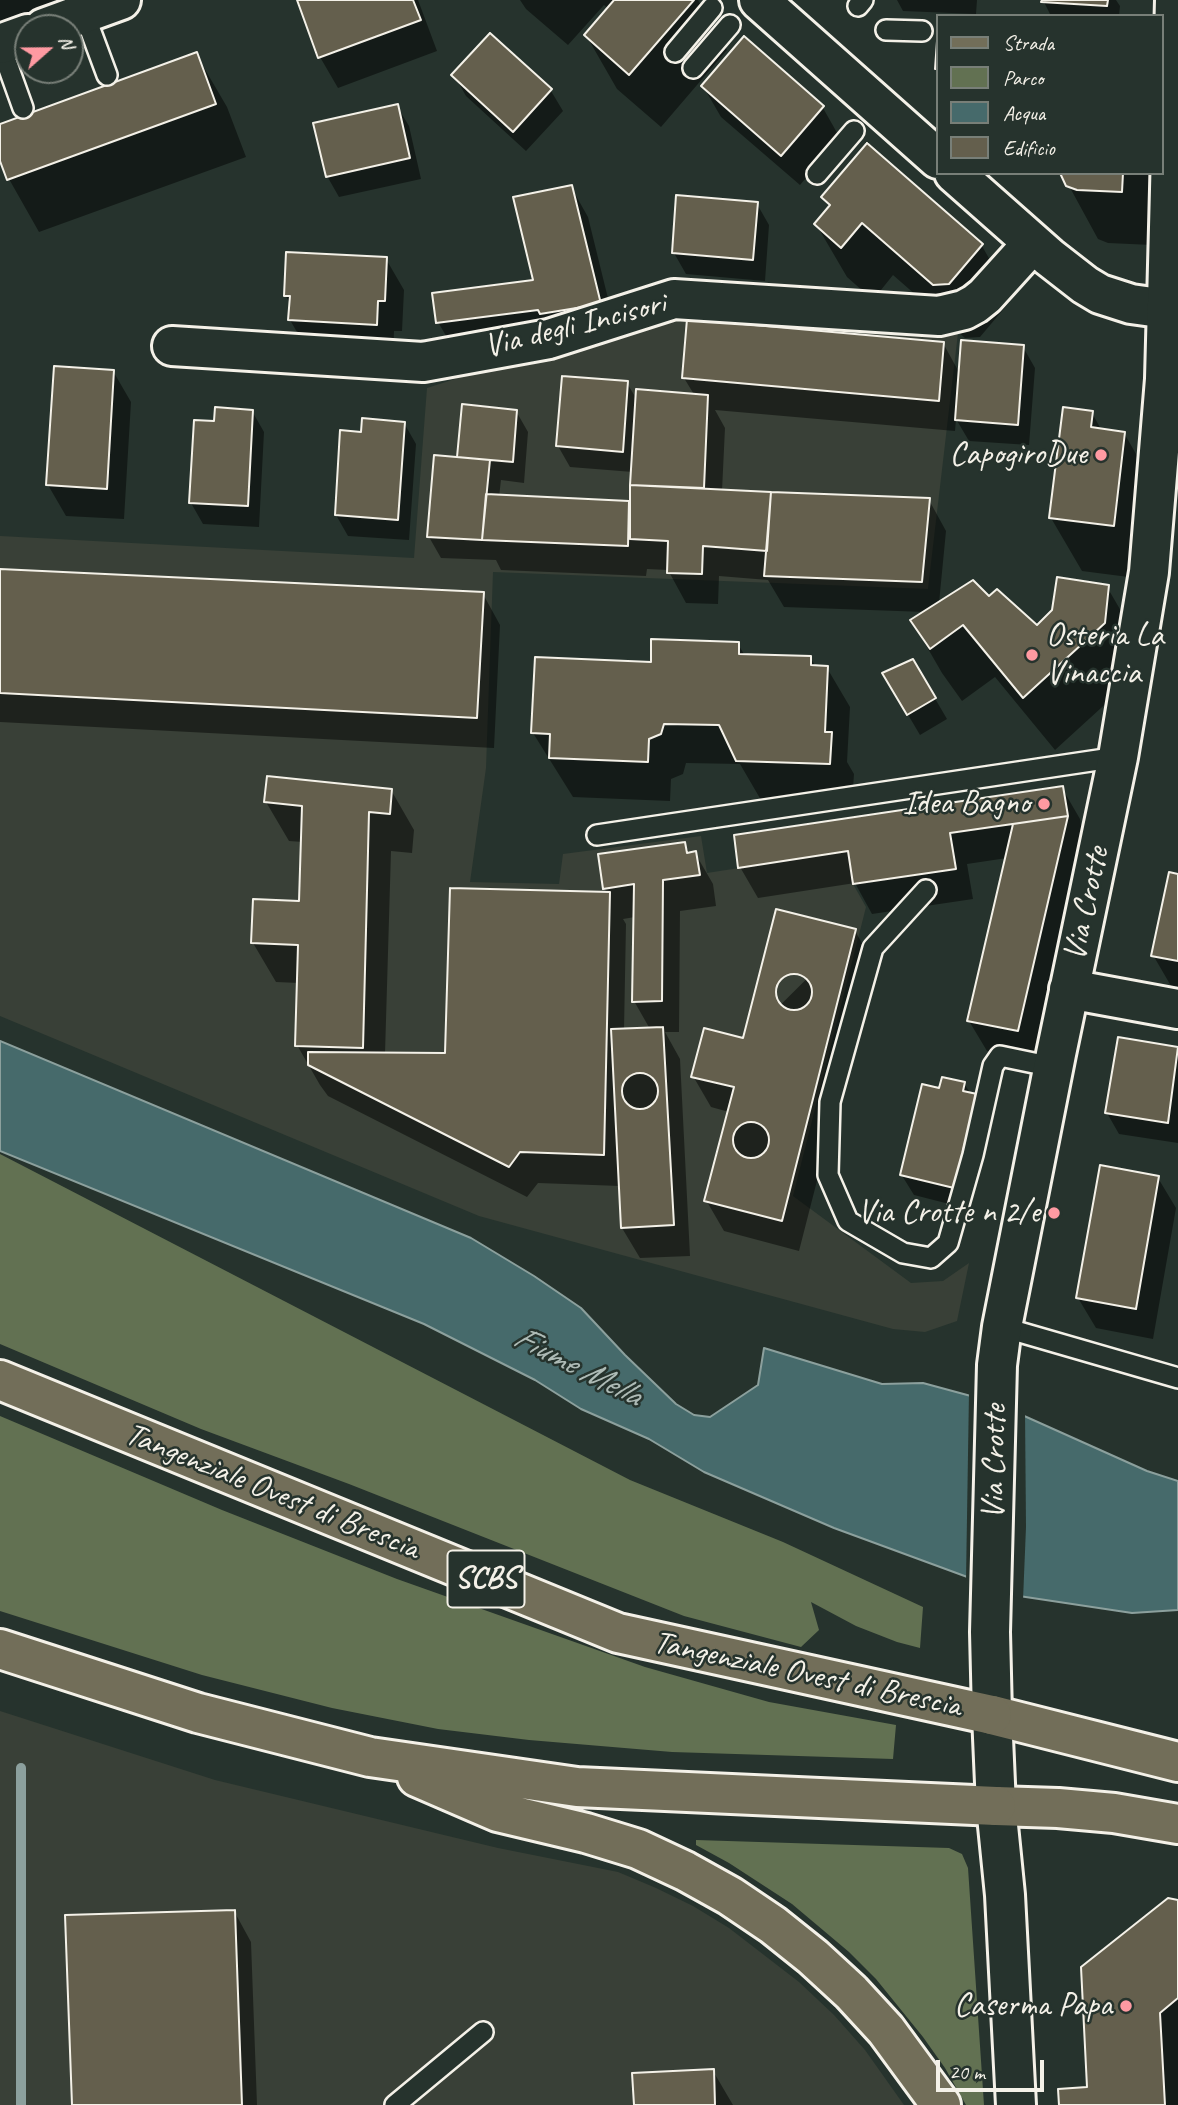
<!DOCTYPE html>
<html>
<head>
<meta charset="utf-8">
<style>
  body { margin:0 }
  #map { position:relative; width:1178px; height:2105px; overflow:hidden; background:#26332d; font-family:Caveat,sans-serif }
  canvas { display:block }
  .legend { position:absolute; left:936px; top:14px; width:228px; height:161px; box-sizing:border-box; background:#26332d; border:2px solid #787f78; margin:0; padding:9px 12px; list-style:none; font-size:21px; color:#f4f1e8 }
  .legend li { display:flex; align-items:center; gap:14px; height:35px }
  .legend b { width:35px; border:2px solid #787f78 }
  .north { position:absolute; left:14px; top:14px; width:70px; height:70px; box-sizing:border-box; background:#26332d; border:2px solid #787f78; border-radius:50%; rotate:69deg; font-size:19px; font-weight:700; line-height:28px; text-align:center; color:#f4f1e8 }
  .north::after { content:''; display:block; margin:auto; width:24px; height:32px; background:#ff9aa2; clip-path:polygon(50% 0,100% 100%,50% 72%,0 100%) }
  .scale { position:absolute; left:936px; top:2060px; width:108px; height:32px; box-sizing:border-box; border:4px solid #f4f1e8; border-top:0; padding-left:9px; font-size:21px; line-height:24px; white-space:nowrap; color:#f4f1e8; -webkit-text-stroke:5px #26332d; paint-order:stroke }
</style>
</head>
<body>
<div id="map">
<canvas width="1178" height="2105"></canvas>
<ul class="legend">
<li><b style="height:9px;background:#726e59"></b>Strada</li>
<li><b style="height:19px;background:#627152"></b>Parco</li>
<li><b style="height:19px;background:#466a6b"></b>Acqua</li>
<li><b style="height:19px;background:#645f4d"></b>Edificio</li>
</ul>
<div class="north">N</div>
<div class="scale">20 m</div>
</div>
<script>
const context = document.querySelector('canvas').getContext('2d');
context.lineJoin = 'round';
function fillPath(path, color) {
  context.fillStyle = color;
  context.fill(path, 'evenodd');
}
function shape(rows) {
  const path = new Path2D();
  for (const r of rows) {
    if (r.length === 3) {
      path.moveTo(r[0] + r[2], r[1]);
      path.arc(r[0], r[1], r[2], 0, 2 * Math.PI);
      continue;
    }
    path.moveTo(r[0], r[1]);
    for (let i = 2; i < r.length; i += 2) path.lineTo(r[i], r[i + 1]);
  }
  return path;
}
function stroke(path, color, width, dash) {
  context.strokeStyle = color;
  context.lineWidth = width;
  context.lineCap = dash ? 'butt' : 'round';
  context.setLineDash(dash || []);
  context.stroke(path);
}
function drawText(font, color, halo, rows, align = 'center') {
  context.font = font + ' Caveat,sans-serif';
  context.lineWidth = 5;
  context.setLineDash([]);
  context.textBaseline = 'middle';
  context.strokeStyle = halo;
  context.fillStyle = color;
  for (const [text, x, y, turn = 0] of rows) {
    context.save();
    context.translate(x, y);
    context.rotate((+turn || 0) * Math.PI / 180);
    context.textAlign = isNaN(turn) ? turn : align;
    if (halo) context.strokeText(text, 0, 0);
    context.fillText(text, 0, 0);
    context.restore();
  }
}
const built = shape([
  [677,308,958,333,928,589,493,572,486,768,470,882,559,884,563,854,701,836,707,873,848,851,853,884,866,907,793,1196,911,1283,943,1281,969,1263,957,1321,925,1332,893,1329,479,1216,0,1016,0,536,414,558,427,388],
  [0,1711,215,1780,498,1848,618,1872,656,1888,693,1906,729,1928,799,1982,834,2015,865,2050,904,2105,0,2105]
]);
const green = shape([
  [0,1154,630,1480,783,1542,923,1607,920,1648,897,1642,856,1626,811,1602,819,1630,801,1647,684,1616,349,1484,201,1429,0,1344],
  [0,1416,222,1510,397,1579,645,1667,769,1702,896,1725,893,1759,672,1752,529,1740,438,1729,332,1708,202,1675,0,1611],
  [696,1840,949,1848,962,1854,968,1868,984,2105,966,2105,945,2068,923,2037,876,1979,849,1952,792,1904,729,1863,696,1845]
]);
const water = shape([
  [0,1041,471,1238,534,1276,581,1308,625,1355,676,1404,694,1415,710,1417,758,1385,764,1348,882,1384,923,1383,993,1402,1147,1471,1178,1481,1178,1610,1132,1613,1019,1596,834,1528,704,1472,649,1439,581,1409,535,1380,424,1324,0,1151,0,1041]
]);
const pier = shape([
  [969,1392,994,1398,1025,1412,1026,1527,1023,1600,966,1580]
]);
const shadow = shape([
  [0,0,57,0,55,28,0,35],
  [299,0,418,0,437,51,338,88,320,57],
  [520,0,698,0,727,50,661,127,617,89,586,35,609,9,604,5,568,45,526,9],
  [897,0,977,0,976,14,903,11],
  [1043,0,1116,0,1120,6,1119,16,1051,16],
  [744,39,823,108,840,138,800,185,721,117,703,86],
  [196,54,227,107,246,157,39,232,9,179,0,156,0,125],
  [454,75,551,91,563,111,526,151,466,96],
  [397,106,409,126,421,179,339,197,327,176],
  [1062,173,1155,173,1152,245,1108,243,1098,239],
  [571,187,588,217,617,335,456,353,438,322,535,281],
  [823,197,982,246,1012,299,980,337,965,338,893,275,873,300,847,277,816,224,830,208],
  [757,204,769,225,765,281,686,274,674,253],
  [386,259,404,290,402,331,394,331,393,355,308,351,290,320,291,305,285,295],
  [943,343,960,374,1023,347,1035,368,1029,445,969,441,956,419,955,431,715,410,725,428,722,491,929,500,946,531,939,603,989,598,1037,627,1107,587,1138,640,1135,677,1055,750,995,677,962,701,942,673,912,621,926,612,784,607,768,580,719,576,718,604,686,603,668,570,647,569,646,576,501,570,496,560,441,558,429,537,458,459,463,406,516,411,528,432,524,483,501,480,499,497,631,503,633,472,570,467,558,446,627,383,637,400,695,396,684,378],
  [113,371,131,402,124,519,66,516,48,485],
  [252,411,264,432,259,527,203,524,191,503,216,423],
  [1092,413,1102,431,1124,433,1155,487,1144,579,1082,571,1051,518],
  [404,423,416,444,409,540,348,536,336,515,363,433],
  [0,571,483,594,500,625,494,748,0,722],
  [738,644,745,656,810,657,816,667,827,668,850,707,847,762,854,774,852,803,761,800,740,764,686,763,683,774,671,779,670,801,573,797,533,733,653,664],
  [913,661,947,719,920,735,884,674],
  [1062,788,1080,819,1084,848,1035,1061,987,1051,969,1021,1007,858,967,864,973,899,872,914,855,883,758,898,740,867],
  [391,790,414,830,412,853,391,851,385,1054,446,1054,607,893,604,888,684,843,690,854,695,853,713,884,716,906,680,911,679,1032,665,1032,680,1059,690,1256,640,1258,622,1228,620,1186,538,1183,527,1197,328,1096,320,1085,297,1045,299,983,276,982,253,943,301,902,303,842,289,841,266,802],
  [635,917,634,1001,650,1029,624,1030,626,924,623,919],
  [1178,876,1178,998,1153,955],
  [855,931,873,962,799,1251,724,1231,706,1200,729,1112,711,1107,693,1076,745,1040],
  [1119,1039,1178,1049,1178,1143,1119,1134,1107,1113],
  [964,1084,988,1117,965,1208,914,1195,901,1174],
  [1158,1178,1176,1208,1153,1339,1096,1328,1078,1298],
  [1178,1902,1178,2105,1060,2105,1089,2088],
  [234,1911,251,1942,257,2105,74,2105],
  [713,2071,733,2105,635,2105]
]);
const stream = shape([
  [21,2105,21,1768]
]);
const building = shape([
  [297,0,413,0,421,20,318,58,297,0],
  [614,0,694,0,629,75,584,35,614,0],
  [1042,0,1108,0,1107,6,1041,2,1042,0],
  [490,33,552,89,513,132,451,75,490,33],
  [744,36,824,106,781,156,701,86,744,36],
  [937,41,938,41,938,69,935,69,937,41],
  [197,52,216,104,7,180,0,161,0,124,197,52],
  [398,104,410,158,326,177,313,123,398,104],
  [867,143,983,244,949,284,933,285,862,223,841,248,814,224,830,205,821,197,867,143],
  [1060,173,1123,173,1122,192,1077,190,1066,186,1060,173],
  [572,185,601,304,540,314,538,310,436,323,432,293,533,280,513,197,572,185],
  [676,195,758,202,753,260,672,253,676,195],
  [286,252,387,257,385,301,378,301,377,325,288,320,290,296,284,296,286,252],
  [687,319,944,342,939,401,682,378,687,319],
  [961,340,1024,345,1018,425,955,420,961,340],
  [54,366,114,370,107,489,46,485,54,366],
  [562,376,628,381,623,452,556,446,562,376],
  [636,389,708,395,704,488,630,485,636,389],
  [462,404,517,410,513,462,457,457,462,404],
  [215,407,253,410,248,506,189,503,194,420,214,421,215,407],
  [1063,407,1093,411,1091,427,1125,432,1114,526,1049,518,1063,407],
  [362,418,405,422,398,520,335,515,340,430,361,432,362,418],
  [434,455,490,460,482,540,427,537,434,455],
  [630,485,771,492,767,551,703,546,702,574,667,573,668,541,630,539,630,485],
  [771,492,930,498,922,582,764,576,771,492],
  [486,494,629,501,628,546,482,540,486,494],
  [0,569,484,592,477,718,0,693,0,569],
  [1057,577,1109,585,1105,623,1023,698,963,625,930,649,910,620,973,580,989,596,997,589,1037,625,1052,610,1057,577],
  [651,639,739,642,739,654,811,656,811,665,828,666,825,732,832,732,830,764,736,761,719,725,664,724,661,734,649,739,648,762,549,758,550,734,531,733,535,657,651,662,651,639],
  [913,659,936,698,907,715,882,673,913,659],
  [267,776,392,789,390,814,369,812,363,1048,295,1046,298,945,251,943,253,899,299,901,302,806,264,802,267,776],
  [1063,786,1068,816,950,833,956,869,853,884,848,851,738,868,734,835,1063,786],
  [1068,816,1018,1031,967,1021,1013,824,1068,816],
  [685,842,687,853,696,851,700,875,663,880,662,1001,632,1002,634,884,603,889,598,854,685,842],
  [1169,872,1178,874,1178,961,1151,956,1169,872],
  [450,888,610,892,604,1155,520,1152,509,1167,308,1065,308,1052,445,1053,450,888],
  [776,909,856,929,782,1221,704,1201,734,1087,691,1077,704,1028,743,1038,776,909],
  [794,992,18],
  [663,1027,674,1225,621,1228,611,1029,663,1027],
  [1118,1037,1178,1047,1168,1123,1105,1113,1118,1037],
  [640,1091,18],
  [942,1077,965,1082,963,1091,977,1094,954,1188,900,1175,922,1084,939,1088,942,1077],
  [751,1140,18],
  [1100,1165,1159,1176,1136,1309,1076,1298,1100,1165],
  [1168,1898,1178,1900,1178,1998,1160,2013,1165,2105,1059,2105,1058,2089,1087,2087,1081,1967,1168,1898],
  [235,1910,242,2105,72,2105,65,1915,235,1910],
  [714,2069,715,2105,634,2105,632,2073,714,2069]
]);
const lane = shape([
  [858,6,863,0],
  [84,13,107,75],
  [886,30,922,31],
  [0,44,23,108],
  [675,52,712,8],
  [693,68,730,25],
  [817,174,854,131],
  [597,835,1118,757],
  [926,890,873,948,830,1102,828,1175,848,1221,903,1253,931,1258,948,1243,973,1155,993,1066,1000,1056,1053,1067],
  [1002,1327,1178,1378],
  [395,2105,483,2032]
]);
const street = shape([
  [759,0,938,159],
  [44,28,121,0],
  [0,44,28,34],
  [954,173,1049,257,1085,285,1100,294,1131,304,1167,309],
  [172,346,423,362,549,339,674,299,939,316,964,310,975,304,985,296,1033,243]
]);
const secondary = shape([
  [1069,989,1178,1009],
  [1016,2105,1005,1895,996,1806,992,1715,990,1632,997,1365,1002,1327,1056,1054,1118,757,1149,572,1165,379,1175,0]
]);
const primary = shape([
  [992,1715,1178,1762],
  [996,1806,1058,1808,1114,1813,1178,1824]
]);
const highway = shape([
  [0,1380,618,1633,992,1715],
  [0,1649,198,1713,370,1757,577,1787,996,1806],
  [417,1777,498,1812,586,1833,638,1849,685,1871,730,1896,773,1925,813,1957,851,1992,886,2030,941,2105]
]);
const markers = [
  [1101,455,7,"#ff9aa2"],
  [1032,655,7,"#ff9aa2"],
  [1044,804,7,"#ff9aa2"],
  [1054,1213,7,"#ff9aa2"],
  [1126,2006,7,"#ff9aa2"]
];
const shields = [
  [486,1579,77]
];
const shieldNames = [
  ["SCBS",486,1579]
];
const streetNames = [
  ["Via degli Incisori",575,326,-14],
  ["Via Crotte",1087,904,-78],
  ["Via Crotte",995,1462,-89],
  ["Tangenziale Ovest di Brescia",272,1492,22],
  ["Tangenziale Ovest di Brescia",807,1675,12]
];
const poiNames = [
  ["CapogiroDue",1087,455],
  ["Osteria La",1046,636,"left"],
  ["Vinaccia",1046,674,"left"],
  ["Idea Bagno",1030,804],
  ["Via Crotte n 2/e",1040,1213],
  ["Caserma Papa",1112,2006]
];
const waterNames = [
  ["Fiume Mella",577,1367,27]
];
fillPath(built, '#394037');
fillPath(green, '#627152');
fillPath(water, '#466a6b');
stroke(water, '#8ca09d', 2);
fillPath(pier, '#26332d');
fillPath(shadow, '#0007');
stroke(stream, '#8ca09d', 10);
fillPath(building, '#645f4d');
stroke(building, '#f4f1e8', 2);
stroke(lane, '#f4f1e8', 24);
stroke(street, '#f4f1e8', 44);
stroke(secondary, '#f4f1e8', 44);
stroke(primary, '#f4f1e8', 44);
stroke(highway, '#f4f1e8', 44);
stroke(lane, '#26332d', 19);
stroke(street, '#26332d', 38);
stroke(secondary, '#26332d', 38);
stroke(primary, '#726e59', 38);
stroke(highway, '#726e59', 38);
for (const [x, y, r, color] of markers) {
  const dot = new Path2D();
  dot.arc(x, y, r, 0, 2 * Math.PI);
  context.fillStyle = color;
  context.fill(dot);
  stroke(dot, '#26332d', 2.5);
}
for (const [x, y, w] of shields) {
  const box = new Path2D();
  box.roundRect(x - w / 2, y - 28.5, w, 57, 5);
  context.fillStyle = '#26332d';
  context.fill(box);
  stroke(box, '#f4f1e8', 2);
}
drawText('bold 32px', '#f4f1e8', null, shieldNames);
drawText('33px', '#f4f1e8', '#26332d', streetNames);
drawText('33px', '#f4f1e8', '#26332d', poiNames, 'right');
drawText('italic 35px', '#aebbb6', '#26332d', waterNames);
</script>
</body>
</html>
